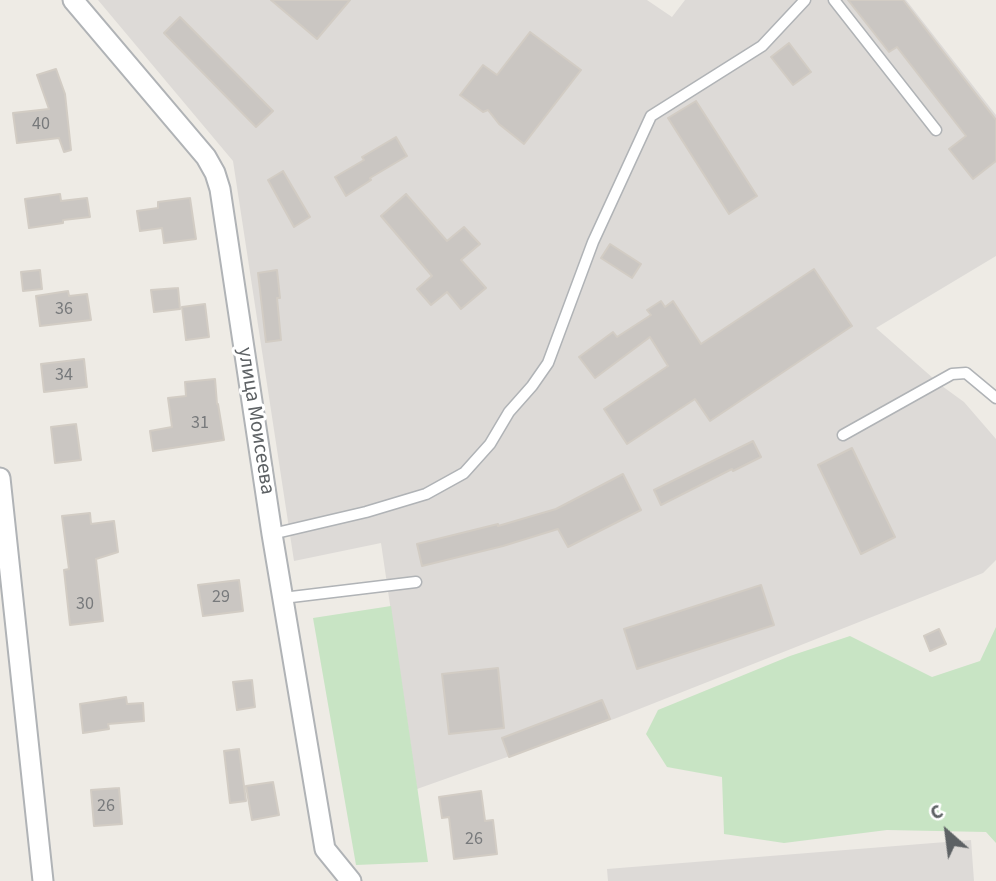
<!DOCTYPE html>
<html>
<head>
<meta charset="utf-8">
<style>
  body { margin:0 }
  #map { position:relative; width:996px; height:881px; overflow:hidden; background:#eeebe5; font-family:"Source Sans 3",sans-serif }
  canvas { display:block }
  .north { position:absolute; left:912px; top:797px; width:70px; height:70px; -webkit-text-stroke:5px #fff; paint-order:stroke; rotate:332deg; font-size:19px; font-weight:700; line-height:28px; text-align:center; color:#5d6164 }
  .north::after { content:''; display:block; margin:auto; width:24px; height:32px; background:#5d6164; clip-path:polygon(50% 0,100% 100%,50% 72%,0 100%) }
</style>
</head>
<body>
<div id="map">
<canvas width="996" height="881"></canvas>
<div class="north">С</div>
</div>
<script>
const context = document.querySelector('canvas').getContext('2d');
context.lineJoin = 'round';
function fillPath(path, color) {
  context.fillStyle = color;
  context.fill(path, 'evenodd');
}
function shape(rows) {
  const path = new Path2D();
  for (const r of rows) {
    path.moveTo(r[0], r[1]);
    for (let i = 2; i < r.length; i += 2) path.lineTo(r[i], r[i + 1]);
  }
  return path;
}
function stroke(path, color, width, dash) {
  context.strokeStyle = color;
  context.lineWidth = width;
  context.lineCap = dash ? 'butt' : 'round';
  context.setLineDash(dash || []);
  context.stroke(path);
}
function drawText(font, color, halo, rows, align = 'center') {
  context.font = font + ' "Source Sans 3",sans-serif';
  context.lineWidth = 6;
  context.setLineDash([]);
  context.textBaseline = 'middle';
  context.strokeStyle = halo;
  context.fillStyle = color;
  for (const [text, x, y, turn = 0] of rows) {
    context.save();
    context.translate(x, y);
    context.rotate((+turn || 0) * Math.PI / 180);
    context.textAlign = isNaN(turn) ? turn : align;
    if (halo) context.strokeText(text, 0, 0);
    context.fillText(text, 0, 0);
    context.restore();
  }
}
const industrial = shape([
  [98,0,647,0,672,17,685,0,906,0,996,115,996,256,876,328,942,386,964,402,996,439,996,560,983,573,614,719,417,789,381,543,294,561,233,161],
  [971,840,974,881,608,881,607,869]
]);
const green = shape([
  [391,606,428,862,356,865,313,618],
  [996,627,996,843,986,832,887,830,784,843,724,834,722,777,667,767,646,734,658,710,790,656,850,636,932,677,980,661]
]);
const building = shape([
  [271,0,350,0,317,39,271,0],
  [848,0,903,0,996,120,996,161,973,179,949,149,966,136,897,47,889,52,848,0],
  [180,17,273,111,256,127,164,33,180,17],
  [530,32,581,70,524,144,499,124,488,110,483,112,460,95,483,65,497,75,530,32],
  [789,43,811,72,793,85,771,57,789,43],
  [56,69,65,94,71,150,64,152,59,138,17,143,13,113,49,109,37,75,56,69],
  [696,101,757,196,729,214,668,118,696,101],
  [396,137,407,156,370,178,371,180,346,196,335,177,364,160,362,157,396,137],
  [283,171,310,217,294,227,268,180,283,171],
  [60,194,61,201,87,198,90,217,63,220,63,223,29,228,25,199,60,194],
  [406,194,447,241,464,227,480,244,461,260,486,288,461,309,447,292,431,305,417,289,432,276,381,216,406,194],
  [190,198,196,239,164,243,162,228,140,231,137,211,158,208,158,202,190,198],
  [610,244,641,264,632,278,601,258,610,244],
  [814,269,852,326,710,421,695,399,627,444,604,409,668,366,650,337,595,378,579,357,613,332,617,337,651,315,647,310,661,301,665,307,673,301,701,344,814,269],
  [40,270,42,289,23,291,21,272,40,270],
  [277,270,280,298,277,298,281,340,266,342,258,273,277,270],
  [178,288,180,309,154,312,151,290,178,288],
  [68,291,69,296,87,294,91,320,40,326,36,296,68,291],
  [205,304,209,337,186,340,182,307,205,304],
  [84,359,87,387,44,392,41,364,84,359],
  [215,379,217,404,218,404,224,440,153,451,150,431,172,427,168,398,186,396,185,382,215,379],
  [76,424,81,460,55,463,51,427,76,424],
  [753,441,761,457,733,471,732,469,661,505,654,490,753,441],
  [852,448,895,537,861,554,818,465,852,448],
  [623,474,641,510,568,547,558,529,503,546,422,566,417,544,498,524,498,526,556,509,623,474],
  [90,513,91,524,114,521,118,552,96,559,103,621,70,625,64,570,69,569,62,516,90,513],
  [239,580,243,611,203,616,198,585,239,580],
  [761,585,774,625,637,669,624,629,761,585],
  [939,629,946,644,930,651,924,636,939,629],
  [498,668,504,728,449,734,442,674,498,668],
  [252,680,255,707,237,710,233,682,252,680],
  [126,697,127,704,143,703,144,721,108,724,109,729,83,733,80,704,126,697],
  [602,700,610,719,509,757,502,738,602,700],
  [239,749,246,801,230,803,224,751,239,749],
  [273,782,279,815,252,820,246,786,273,782],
  [119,788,122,824,94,826,91,790,119,788],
  [481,791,485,821,493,820,497,854,454,859,449,817,442,818,439,797,481,791]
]);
const lane = shape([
  [834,0,936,130],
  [843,435,952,374,966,373,996,398],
  [272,534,366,512,426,494,464,473,490,444,509,412,532,386,548,363,593,242,651,116,762,46,805,0],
  [283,598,416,582]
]);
const street = shape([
  [73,0,206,157,215,173,220,189,272,534,325,849,351,881],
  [0,478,43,881]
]);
const numberNames = [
  ["40",41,125],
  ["36",64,310],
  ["34",64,376],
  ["31",200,424],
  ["29",221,598],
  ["30",85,605],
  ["26",106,807],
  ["26",474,840]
];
const streetNames = [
  ["улица Моисеева",255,421,81]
];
fillPath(industrial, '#dddad7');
fillPath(green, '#c8e4c4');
fillPath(building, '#cac6c2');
stroke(building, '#d2ccc4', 2);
stroke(lane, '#b0b3b6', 13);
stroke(street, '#b0b3b6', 23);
stroke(lane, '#fff', 10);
stroke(street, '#fff', 19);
drawText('18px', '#787a7c', null, numberNames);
drawText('21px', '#5d6164', '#fff', streetNames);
</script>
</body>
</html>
